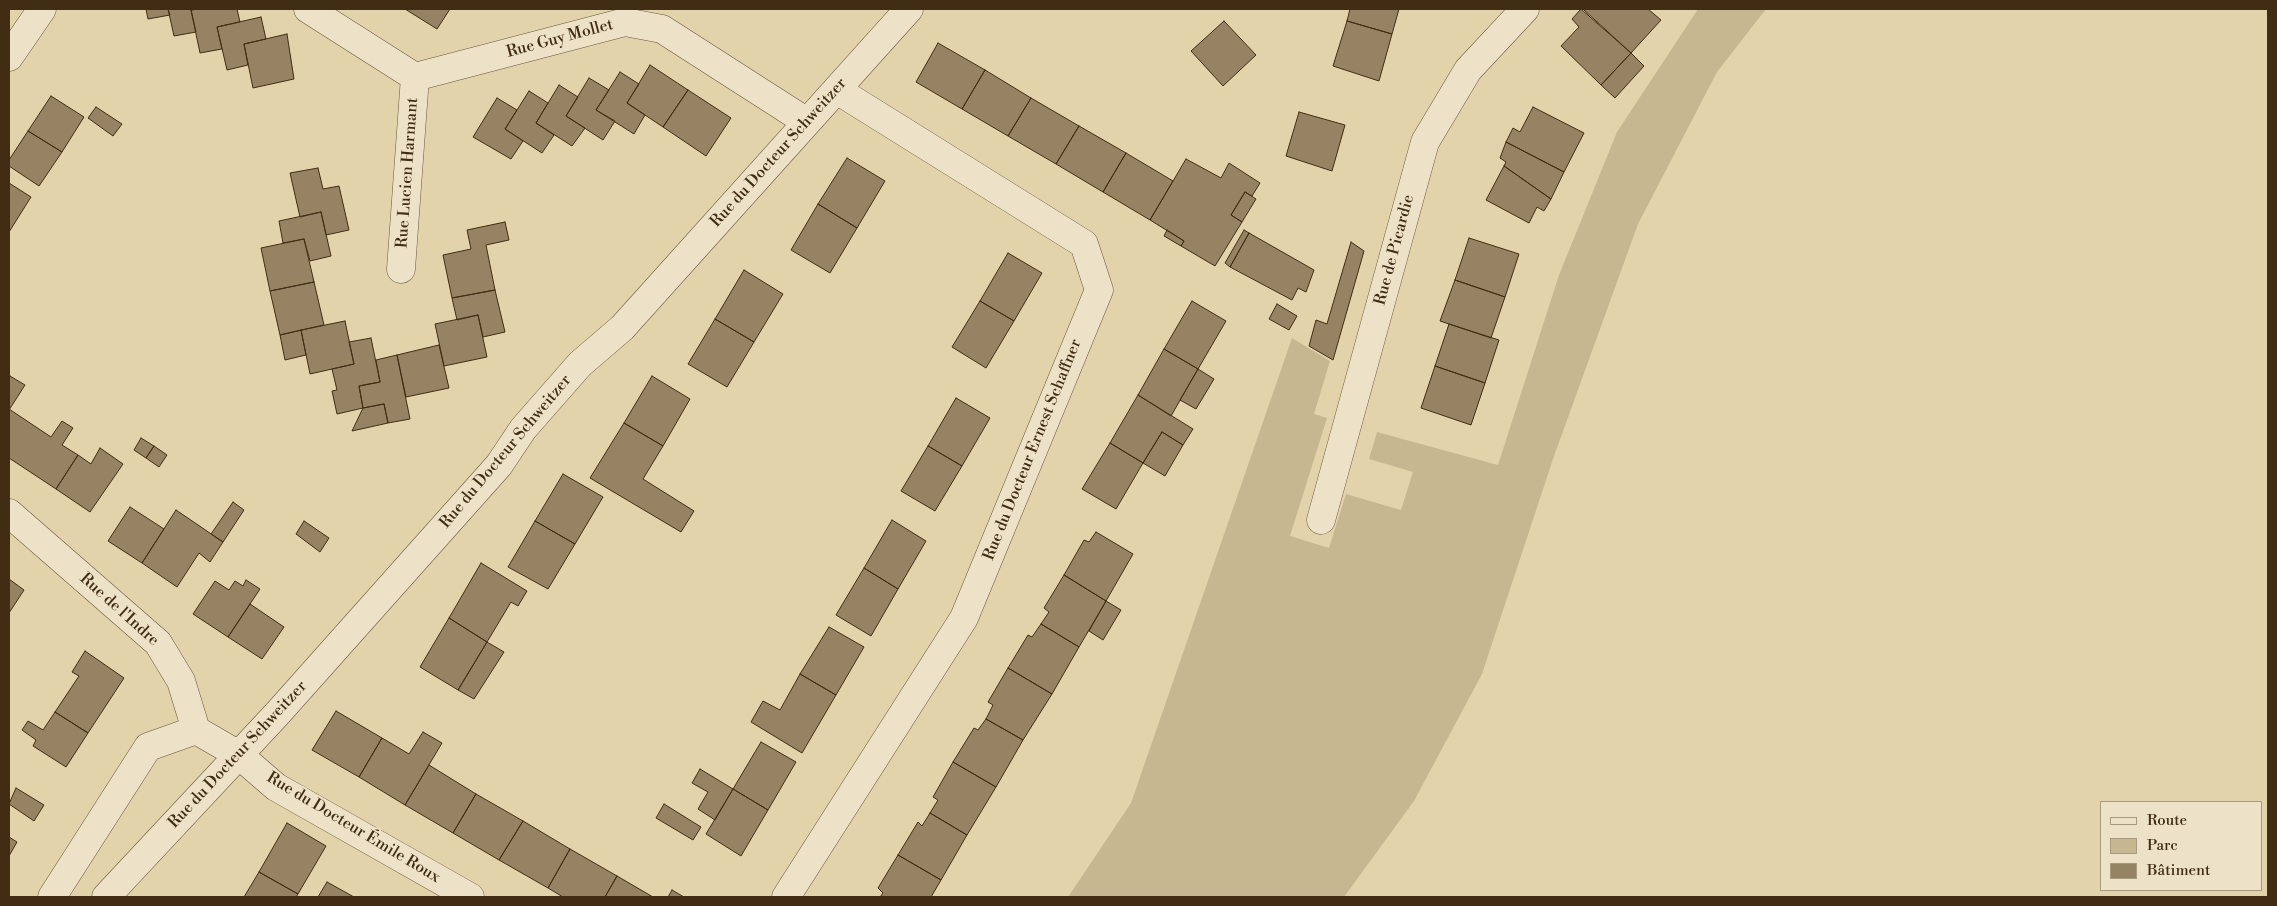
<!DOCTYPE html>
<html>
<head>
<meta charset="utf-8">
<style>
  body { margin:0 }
  #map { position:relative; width:2277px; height:906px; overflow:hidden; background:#e3d3ab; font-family:"Libre Bodoni",serif }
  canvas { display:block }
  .frame { position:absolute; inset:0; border:10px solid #402d14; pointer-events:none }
  .legend { position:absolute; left:2100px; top:801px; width:162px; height:90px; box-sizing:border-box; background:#ede2c8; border:1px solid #a89a80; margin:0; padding:6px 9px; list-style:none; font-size:15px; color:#402d14 }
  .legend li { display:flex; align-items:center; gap:10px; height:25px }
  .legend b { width:25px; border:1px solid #a89a80 }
</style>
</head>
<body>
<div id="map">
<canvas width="2277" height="906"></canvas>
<div class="frame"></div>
<ul class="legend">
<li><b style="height:6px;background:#ede2c8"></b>Route</li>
<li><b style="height:14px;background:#c7b791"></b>Parc</li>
<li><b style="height:14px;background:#958363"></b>Bâtiment</li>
</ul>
</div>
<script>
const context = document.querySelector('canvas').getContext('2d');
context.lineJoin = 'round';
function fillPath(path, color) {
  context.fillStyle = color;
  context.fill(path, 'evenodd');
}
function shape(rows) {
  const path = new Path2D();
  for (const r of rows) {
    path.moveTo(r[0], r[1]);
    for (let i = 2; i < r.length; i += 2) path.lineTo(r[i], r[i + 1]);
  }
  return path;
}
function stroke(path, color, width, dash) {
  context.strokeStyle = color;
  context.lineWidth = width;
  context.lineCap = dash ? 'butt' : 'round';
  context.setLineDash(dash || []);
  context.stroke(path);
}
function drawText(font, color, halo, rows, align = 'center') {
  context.font = font + ' "Libre Bodoni",serif';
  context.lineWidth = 4;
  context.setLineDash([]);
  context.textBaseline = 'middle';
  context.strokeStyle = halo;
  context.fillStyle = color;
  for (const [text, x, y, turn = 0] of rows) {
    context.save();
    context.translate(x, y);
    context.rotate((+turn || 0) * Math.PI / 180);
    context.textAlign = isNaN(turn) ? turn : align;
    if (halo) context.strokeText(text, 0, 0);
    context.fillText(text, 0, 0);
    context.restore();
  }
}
const green = shape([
  [1698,9,1766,9,1717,72,1638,224,1553,459,1482,674,1414,801,1344,897,1068,897,1131,803,1292,338,1330,361,1314,414,1327,418,1290,536,1329,548,1346,494,1401,510,1413,472,1369,459,1377,432,1498,465,1559,275,1617,132]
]);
const building = shape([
  [146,9,168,9,170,15,148,19,146,9],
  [168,9,198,9,191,10,196,32,174,36,168,9],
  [198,9,237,9,240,22,217,27,222,49,200,53,191,10,198,9],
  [405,9,450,9,437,29,405,9],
  [1350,9,1399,9,1392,34,1347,21,1350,9],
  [1581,9,1631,53,1601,85,1561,46,1579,27,1572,19,1581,9],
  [1583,9,1648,9,1661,20,1631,53,1583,9],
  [261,17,266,39,244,44,248,65,227,70,217,27,261,17],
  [1224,21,1256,55,1223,86,1191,51,1224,21],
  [1347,21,1392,34,1379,81,1333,66,1347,21],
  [287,34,294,79,253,88,244,44,287,34],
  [938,43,985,70,962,109,916,82,938,43],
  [1631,53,1644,66,1615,98,1601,85,1631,53],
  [650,65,688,90,663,127,627,103,650,65],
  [985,70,1031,98,1008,136,962,109,985,70],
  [620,72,639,84,627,103,645,115,634,134,596,110,620,72],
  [589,78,609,90,596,110,615,121,603,140,566,116,589,78],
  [559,85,578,97,566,116,585,128,572,146,536,123,559,85],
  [688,90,731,118,706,156,663,127,688,90],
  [529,91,548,103,536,123,554,135,542,153,505,129,529,91],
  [51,96,84,117,62,152,28,131,51,96],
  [497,98,517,110,505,129,523,141,511,159,473,137,497,98],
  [1031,98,1079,126,1056,164,1008,136,1031,98],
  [96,107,122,124,113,136,88,118,96,107],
  [1533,107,1584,133,1564,172,1506,142,1513,128,1520,132,1533,107],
  [1299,112,1345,125,1332,171,1286,156,1299,112],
  [1079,126,1126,153,1103,192,1056,164,1079,126],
  [28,131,62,152,39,186,9,166,9,160,28,131],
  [1506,142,1564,172,1551,199,1504,166,1506,162,1500,158,1506,142],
  [1126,153,1173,181,1150,220,1103,192,1126,153],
  [847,158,885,181,857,228,818,204,847,158],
  [1186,159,1221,178,1229,163,1260,183,1252,196,1245,192,1231,215,1242,222,1215,266,1181,246,1184,241,1150,220,1186,159],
  [1504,166,1551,199,1544,211,1537,207,1529,223,1486,200,1504,166],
  [318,168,323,189,339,186,349,230,326,235,321,212,300,217,290,173,318,168],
  [9,183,31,197,9,232,9,183],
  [1245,192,1256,199,1242,222,1231,215,1245,192],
  [818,204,857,228,830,273,791,250,818,204],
  [321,212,331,256,310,261,304,239,283,243,279,221,321,212],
  [505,222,509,240,486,245,495,290,452,298,443,255,471,249,467,230,505,222],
  [1167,230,1184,241,1181,246,1164,236,1167,230],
  [1244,230,1249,233,1230,267,1225,263,1244,230],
  [1249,233,1314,270,1306,292,1298,288,1292,300,1230,267,1249,233],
  [1469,238,1519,254,1505,297,1455,280,1469,238],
  [304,239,314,282,270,291,261,248,304,239],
  [1351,242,1364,251,1333,360,1309,346,1316,320,1327,324,1351,242],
  [1008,253,1042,273,1014,321,980,301,1008,253],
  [744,270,783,294,754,342,715,319,744,270],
  [1455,280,1505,297,1491,338,1440,321,1455,280],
  [314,282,324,325,280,335,270,291,314,282],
  [495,290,505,332,483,337,478,315,457,320,452,298,495,290],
  [980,301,1014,321,986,368,952,347,980,301],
  [1192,301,1226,321,1198,369,1164,349,1192,301],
  [1277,304,1297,316,1289,330,1269,319,1277,304],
  [478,315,487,357,444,366,435,324,478,315],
  [715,319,754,342,727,387,688,364,715,319],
  [345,321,354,364,310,374,301,330,345,321],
  [1449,324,1499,340,1485,383,1435,366,1449,324],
  [301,330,306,355,285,360,280,335,301,330],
  [371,338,380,382,359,386,363,408,337,414,332,391,337,390,332,369,354,364,349,342,371,338],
  [439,345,449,388,406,397,397,355,439,345],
  [1164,349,1198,369,1171,416,1138,395,1164,349],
  [397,355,410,419,388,423,384,404,363,408,359,386,380,382,376,360,397,355],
  [1435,366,1485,383,1471,425,1421,408,1435,366],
  [1198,369,1214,379,1196,409,1180,400,1198,369],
  [10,376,25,385,9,410,9,378,10,376],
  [652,376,690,399,663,446,624,423,652,376],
  [1138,395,1193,429,1183,445,1162,432,1143,463,1110,443,1138,395],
  [956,398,990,418,962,466,928,446,956,398],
  [384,404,388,423,352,431,363,408,384,404],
  [9,409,51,437,62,421,73,428,62,445,78,455,56,489,9,458,9,409],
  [624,423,663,446,643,479,694,511,681,532,590,478,624,423],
  [1162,432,1183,445,1165,476,1143,463,1162,432],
  [141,438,154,446,146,458,134,450,141,438],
  [1110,443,1143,463,1116,509,1082,489,1110,443],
  [154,446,167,455,159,467,146,458,154,446],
  [928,446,962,466,935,511,901,491,928,446],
  [100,448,123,464,90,512,56,489,78,455,91,464,100,448],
  [563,474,603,497,575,544,535,521,563,474],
  [233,502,244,510,223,542,211,534,233,502],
  [130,507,164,529,142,563,108,541,130,507],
  [176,510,223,542,210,562,199,553,177,587,142,563,176,510],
  [892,520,926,541,898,589,864,568,892,520],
  [304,521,329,538,320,552,296,534,304,521],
  [535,521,575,544,548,589,508,567,535,521],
  [1096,532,1133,554,1106,601,1064,575,1084,540,1089,542,1096,532],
  [481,563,527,591,518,606,511,602,487,642,449,618,481,563],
  [864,568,898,589,871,636,836,615,864,568],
  [1064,575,1106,601,1079,647,1041,624,1049,612,1044,608,1064,575],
  [9,579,24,590,9,613,9,579],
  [246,580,260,589,228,637,193,614,215,581,229,590,235,581,243,586,246,580],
  [1106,601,1121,610,1103,640,1089,631,1106,601],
  [250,604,284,627,262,659,228,637,250,604],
  [449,618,487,642,458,690,420,667,449,618],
  [1041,624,1079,647,1052,694,1008,668,1028,635,1032,637,1041,624],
  [829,627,864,647,836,695,800,674,829,627],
  [487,642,504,652,474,699,458,690,487,642],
  [85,651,124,678,88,733,55,712,79,676,72,672,85,651],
  [1008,668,1052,694,1023,740,986,719,993,705,988,702,1008,668],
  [800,674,836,695,802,753,751,722,763,701,780,710,800,674],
  [336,711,382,738,359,777,312,750,336,711],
  [55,712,88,733,66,767,33,746,36,740,22,730,28,721,43,730,55,712],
  [986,719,1023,740,996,787,953,762,974,728,978,730,986,719],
  [423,732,442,743,405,805,359,777,382,738,409,754,423,732],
  [761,742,796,762,768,810,733,789,761,742],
  [953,762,996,787,967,835,930,813,938,800,933,797,953,762],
  [429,765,476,794,453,833,405,805,429,765],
  [700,769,733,789,715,820,698,809,708,792,692,783,700,769],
  [16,788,44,805,34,821,9,804,16,788],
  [733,789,768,810,741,856,706,834,733,789],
  [476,794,523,821,499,860,453,833,476,794],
  [664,804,701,827,693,840,656,818,664,804],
  [930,813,967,835,941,880,898,855,918,822,922,826,930,813],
  [523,821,570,849,548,888,499,860,523,821],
  [287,823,326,846,298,894,259,872,287,823],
  [9,837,17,842,9,856,9,837],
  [570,849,617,876,605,897,563,897,548,888,570,849],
  [898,855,941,880,931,897,880,897,883,893,878,888,898,855],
  [259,872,298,894,296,897,244,897,259,872],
  [617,876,653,897,605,897,617,876],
  [327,882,354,897,318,897,327,882],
  [672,890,684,897,668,897,672,890]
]);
const street = shape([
  [308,9,415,77,625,22,662,29,807,122],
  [9,57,42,9],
  [401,269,415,77],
  [9,513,158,643,181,681,196,730,239,755,276,787,470,897],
  [1321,520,1425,142,1468,70,1525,9],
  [52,897,148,747,196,730],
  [106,897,277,714,499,465,523,429,580,364,622,328,909,9],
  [786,897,964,618,1099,290,1084,244,837,90]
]);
const streetNames = [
  ["Rue Guy Mollet",560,39,-15],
  ["Rue du Docteur Schweitzer",779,153,-48],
  ["Rue Lucien Harmant",408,173,-86],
  ["Rue de Picardie",1395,250,-75],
  ["Rue du Docteur Ernest Schaffner",1033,450,-68],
  ["Rue du Docteur Schweitzer",506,452,-50],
  ["Rue de l'Indre",119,610,42],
  ["Rue du Docteur Schweitzer",238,755,-47],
  ["Rue du Docteur Émile Roux",353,828,31]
];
fillPath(green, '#c7b791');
fillPath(building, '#958363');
stroke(building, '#402d14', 1);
stroke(street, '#69563a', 29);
stroke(street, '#ede2c8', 28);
drawText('16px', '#402d14', '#ede2c8', streetNames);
</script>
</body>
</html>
